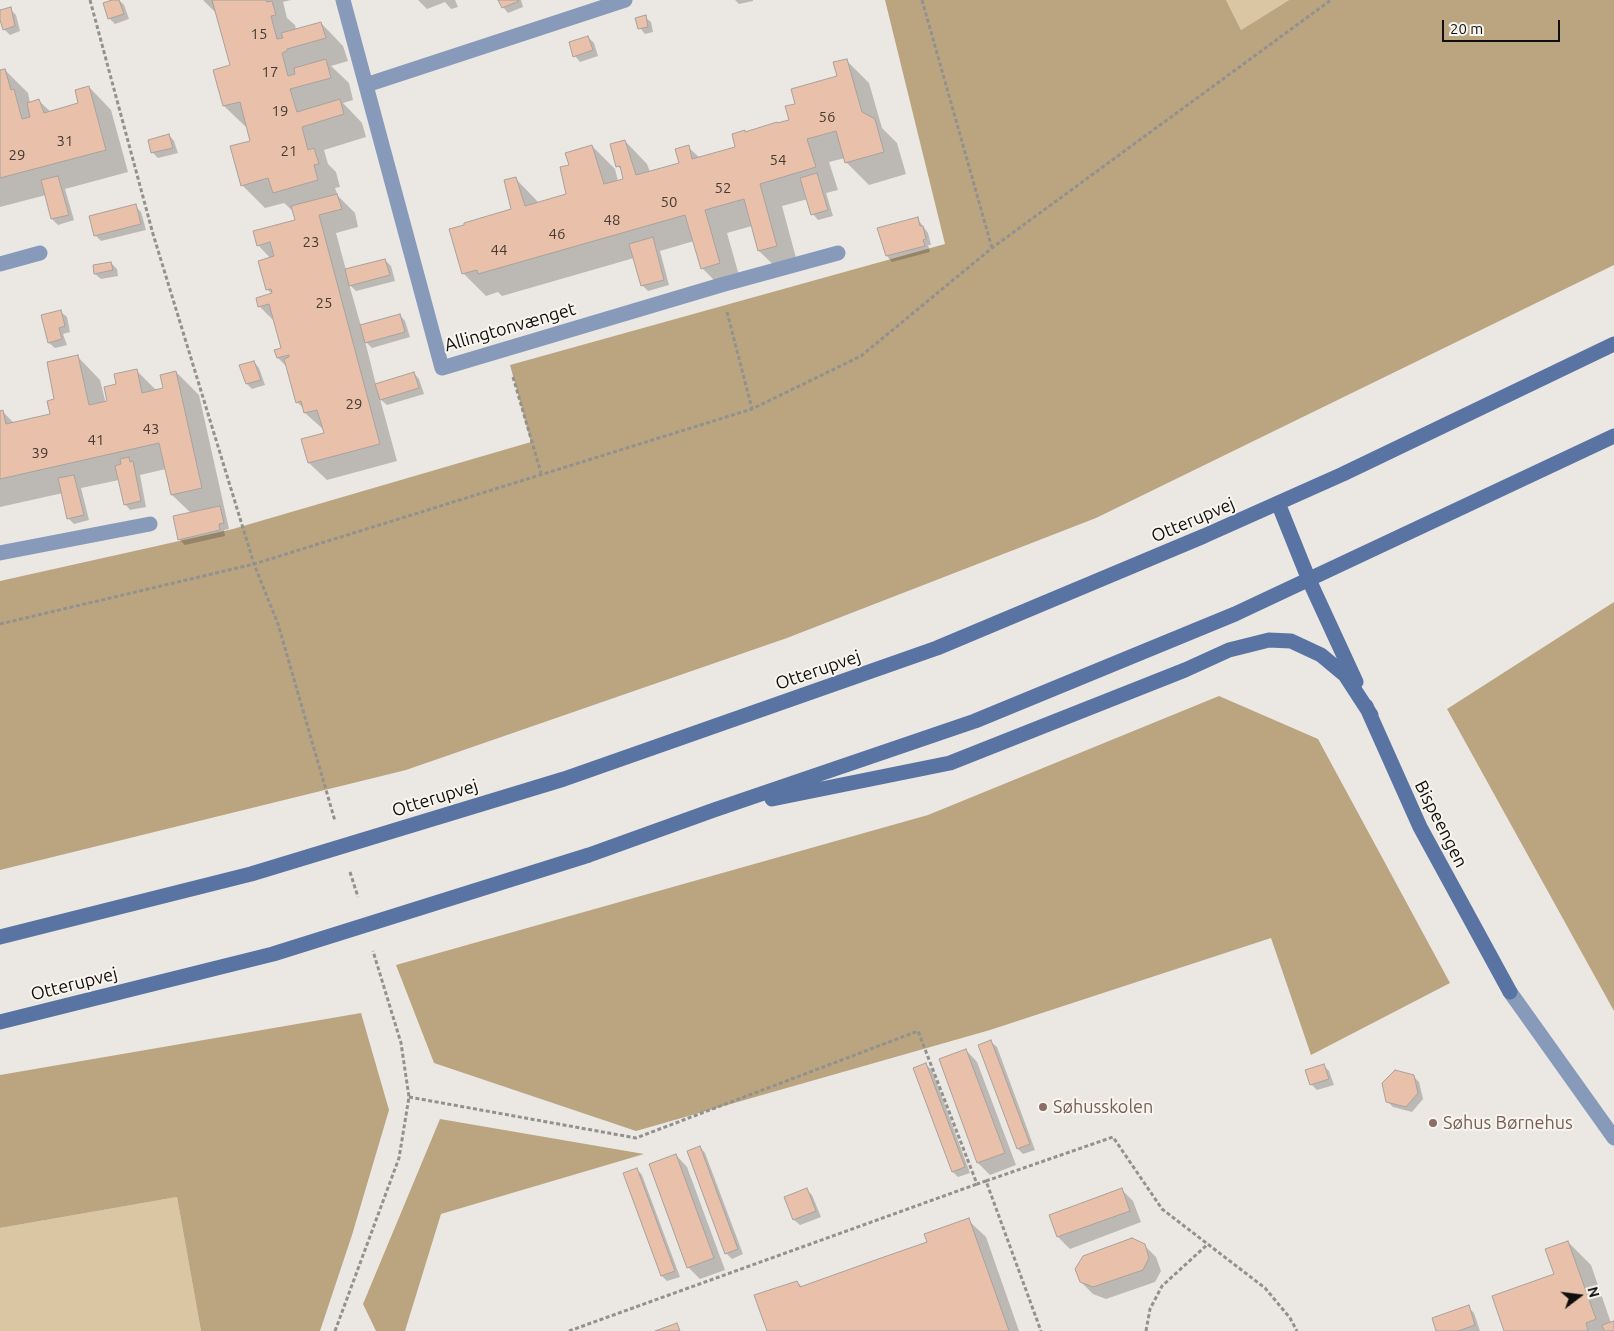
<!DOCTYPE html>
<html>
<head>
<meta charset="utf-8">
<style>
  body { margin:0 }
  #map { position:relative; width:1614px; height:1331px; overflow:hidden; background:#ebe7e2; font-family:Ubuntu,sans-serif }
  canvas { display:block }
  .north { position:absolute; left:1554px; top:1271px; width:50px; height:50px; -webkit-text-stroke:4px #f8f5ef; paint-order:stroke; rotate:75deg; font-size:14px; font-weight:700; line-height:20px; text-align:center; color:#100f0d }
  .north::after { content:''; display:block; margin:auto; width:18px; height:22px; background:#100f0d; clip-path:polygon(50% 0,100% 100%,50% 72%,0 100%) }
  .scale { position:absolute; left:1442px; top:20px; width:118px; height:22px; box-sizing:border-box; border:2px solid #100f0d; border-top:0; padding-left:6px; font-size:15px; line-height:18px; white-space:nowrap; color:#100f0d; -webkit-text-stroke:4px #f8f5ef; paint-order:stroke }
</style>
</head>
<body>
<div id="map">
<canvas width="1614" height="1331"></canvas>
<div class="north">N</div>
<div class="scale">20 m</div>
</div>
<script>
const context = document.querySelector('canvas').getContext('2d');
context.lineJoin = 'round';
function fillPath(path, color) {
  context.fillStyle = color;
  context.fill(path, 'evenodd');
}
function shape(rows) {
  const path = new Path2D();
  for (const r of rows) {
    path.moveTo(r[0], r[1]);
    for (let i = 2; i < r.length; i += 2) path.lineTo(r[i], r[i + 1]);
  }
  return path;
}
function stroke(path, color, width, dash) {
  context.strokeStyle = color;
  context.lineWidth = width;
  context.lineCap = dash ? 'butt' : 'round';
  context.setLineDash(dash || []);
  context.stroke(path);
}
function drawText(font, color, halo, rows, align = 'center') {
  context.font = font + ' Ubuntu,sans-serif';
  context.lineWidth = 4;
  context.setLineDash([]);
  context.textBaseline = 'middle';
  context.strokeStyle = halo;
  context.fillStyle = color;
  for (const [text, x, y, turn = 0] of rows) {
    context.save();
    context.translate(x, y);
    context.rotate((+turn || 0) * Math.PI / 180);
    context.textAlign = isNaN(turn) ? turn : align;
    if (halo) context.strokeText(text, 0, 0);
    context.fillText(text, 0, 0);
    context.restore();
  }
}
const green = shape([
  [1226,0,1289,0,1241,30],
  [177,1197,201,1331,0,1331,0,1228]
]);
const forest = shape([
  [885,0,1226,0,1241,30,1289,0,1614,0,1614,265,1096,518,787,638,406,770,0,870,0,581,233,529,531,442,510,365,945,244],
  [1614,602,1614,1011,1447,709],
  [1219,696,1318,739,1450,983,1311,1055,1271,938,990,1030,636,1131,434,1063,396,965,928,815],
  [361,1013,389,1110,352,1235,320,1331,201,1331,177,1197,0,1228,0,1075],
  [440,1119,644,1154,441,1214,405,1331,376,1331,363,1304]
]);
const shadow = shape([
  [116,0,119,0,124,5,129,19,115,24,109,18],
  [203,0,291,0,283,2,287,18,295,25,296,30,321,23,343,46,348,61,331,66,349,83,353,100,343,103,362,123,366,137,324,150,328,164,336,172,340,187,335,188,338,196,355,213,358,227,336,233,346,270,385,260,391,266,395,281,356,291,349,284,361,326,400,315,405,321,410,337,372,348,365,341,376,385,414,373,419,379,424,394,387,405,380,399,397,461,327,480,309,463,325,434,324,430,305,413,304,409,297,402,288,368,278,358,282,349,275,322,259,306,272,294,267,289,271,259,258,245,296,221,294,212,284,203,265,208,242,185,252,142,247,128,224,106,214,71,231,66,217,14],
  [418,0,455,0,458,7,451,9,445,2,427,9],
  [500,0,521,0,523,7,508,13,503,7],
  [735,0,753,0,753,1,739,4],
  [10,9,16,15,20,31,10,35,4,29,0,12],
  [645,17,651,22,653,32,645,34,640,28],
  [588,37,594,43,598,56,580,62,575,56],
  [846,60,869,83,882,128,897,143,906,174,869,185,846,162,845,158,829,162,838,190,826,193,833,216,818,220,813,214,808,199,782,206,799,269,782,273,759,251,752,226,727,233,742,286,725,291,702,268,694,241,660,251,669,285,648,291,642,285,634,258,502,296,498,292,486,296,463,273,512,210,515,178,539,203,568,195,570,166,592,146,615,169,618,181,625,180,622,171,618,166,625,141,647,164,650,172,681,164,688,147,700,158,737,148,746,133,790,121,797,104,838,77],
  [5,70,28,93,30,103,39,101,51,112,80,104,89,87,111,110,128,172,65,189,74,220,58,225,52,219,46,195,0,207,0,71],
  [169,135,174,141,178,153,158,158,152,152],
  [135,206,141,212,146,230,101,241,95,235],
  [917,218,928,233,931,245,928,245,930,252,892,262,887,256],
  [111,263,117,269,118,276,101,279,95,274],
  [61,312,67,317,70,332,63,334,67,345,55,348,49,343],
  [78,357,100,380,106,404,118,385,136,370,157,391,165,389,176,372,199,395,229,529,224,530,225,536,185,545,179,539,191,513,172,495,166,469,140,475,146,507,130,510,125,504,119,480,81,488,89,520,74,524,68,518,63,493,0,507,0,412,2,411,14,423,51,415,56,400],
  [254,362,259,368,265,385,252,389,247,384],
  [991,1042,997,1047,1035,1150,1023,1154,1018,1149],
  [966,1050,977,1062,1016,1165,990,1175,978,1163,940,1060],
  [926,1065,932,1070,970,1173,958,1177,953,1172],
  [1324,1066,1329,1071,1334,1085,1317,1090,1311,1084],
  [1413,1076,1419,1082,1423,1099,1412,1112,1393,1107,1387,1101],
  [700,1147,705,1153,743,1254,732,1259,726,1253],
  [676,1155,687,1167,725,1270,700,1279,688,1267],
  [637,1169,642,1175,680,1277,667,1281,662,1276],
  [1121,1189,1133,1201,1141,1222,1070,1249,1058,1237,1050,1215],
  [807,1190,812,1195,821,1217,800,1225,794,1220,786,1198],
  [968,1220,986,1237,1019,1331,768,1331,797,1282,802,1287,928,1242],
  [1568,1242,1591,1265,1611,1323,1614,1322,1614,1331,1505,1331,1556,1275],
  [1144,1245,1156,1257,1161,1271,1155,1282,1106,1299,1093,1294,1081,1282],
  [1468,1307,1474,1313,1480,1331,1438,1331]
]);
const building = shape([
  [112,0,119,0,124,14,108,19,103,3,112,0],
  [212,0,266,0,267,2,272,1,276,15,271,16,277,39,283,38,281,33,321,22,326,38,287,49,287,51,282,53,288,76,295,74,294,68,326,59,331,78,290,89,297,112,340,99,344,114,302,127,308,150,314,148,319,164,314,165,318,180,273,193,268,178,241,186,230,146,250,141,240,102,223,106,213,70,230,65,212,0],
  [498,0,518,0,519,1,502,8,498,0],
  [11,7,15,26,3,30,0,20,0,10,11,7],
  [646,15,648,27,638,29,635,18,646,15],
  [588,36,593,50,573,57,569,42,588,36],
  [847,59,862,112,875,119,884,152,845,163,836,131,807,139,816,167,760,184,777,246,758,251,744,199,705,210,720,263,701,269,685,215,478,274,477,270,462,274,449,229,464,225,464,223,511,209,504,180,516,177,525,206,566,194,560,167,569,165,565,153,592,145,604,184,623,179,620,166,616,167,610,144,625,140,636,175,679,163,675,149,689,145,692,159,735,147,732,134,745,130,745,132,777,122,777,123,789,120,785,106,795,104,791,89,837,76,833,62,847,59],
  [5,69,11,90,14,89,22,119,30,117,27,103,39,99,44,113,78,103,75,90,89,86,106,150,0,178,0,70,5,69],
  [169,134,173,148,151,153,148,140,169,134],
  [817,173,828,210,811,215,800,178,817,173],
  [58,176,69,215,51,219,41,180,58,176],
  [337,194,342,209,319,215,380,444,308,463,301,439,324,433,317,410,304,413,301,401,296,403,284,359,289,357,289,355,277,358,274,350,281,348,269,304,258,307,256,298,272,293,271,289,266,290,258,261,274,256,270,242,257,246,253,231,295,220,291,206,337,194],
  [136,204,141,224,94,236,89,216,136,204],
  [918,217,920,226,923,226,926,239,923,240,925,246,886,256,877,228,918,217],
  [653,237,664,280,641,286,629,244,653,237],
  [385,259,390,275,349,286,345,269,385,259],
  [111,262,113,270,94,274,93,265,111,262],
  [61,310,65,326,59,328,62,339,48,343,41,315,61,310],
  [400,314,405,332,365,343,360,325,400,314],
  [78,355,89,405,107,401,104,387,116,384,114,374,137,369,142,393,163,388,160,375,176,371,202,488,171,495,159,443,0,479,0,411,3,410,6,424,50,414,47,401,54,399,47,362,78,355],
  [254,361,261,380,246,384,239,365,254,361],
  [414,372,419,388,380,400,375,384,414,372],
  [129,457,130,462,133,461,141,501,124,505,115,466,121,464,120,459,129,457],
  [74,475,84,515,67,519,58,478,74,475],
  [220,506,224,523,219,524,220,530,178,540,173,516,220,506],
  [991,1040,1030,1144,1017,1149,978,1045,991,1040],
  [966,1049,1005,1153,977,1163,939,1059,966,1049],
  [926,1063,965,1167,952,1172,913,1068,926,1063],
  [1324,1064,1329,1079,1310,1085,1305,1070,1324,1064],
  [1395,1070,1414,1075,1418,1093,1406,1107,1386,1102,1382,1083,1395,1070],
  [700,1146,738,1249,725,1254,687,1151,700,1146],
  [676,1154,714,1258,687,1268,649,1164,676,1154],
  [637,1168,675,1271,661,1276,623,1173,637,1168],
  [807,1188,816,1211,793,1220,784,1197,807,1188],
  [1122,1188,1130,1211,1057,1237,1049,1215,1122,1188],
  [969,1218,1009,1331,767,1331,754,1295,797,1281,800,1287,881,1258,927,1242,924,1234,969,1218],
  [1132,1238,1145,1244,1149,1258,1143,1270,1093,1287,1080,1282,1075,1269,1083,1256,1132,1238],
  [1568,1241,1596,1319,1586,1323,1588,1331,1504,1331,1492,1296,1554,1274,1545,1249,1568,1241],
  [1469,1305,1475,1325,1458,1331,1436,1331,1432,1318,1469,1305],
  [1614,1321,1614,1331,1604,1331,1602,1325,1614,1321],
  [677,1323,680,1331,655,1331,677,1323]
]);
const path = shape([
  [90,0,153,234,254,564,278,624,335,821],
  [922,0,992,248],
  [727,312,752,409],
  [513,377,541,473],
  [0,624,254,564,752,409,861,356,992,248,1331,0],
  [350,872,358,897],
  [409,1097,636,1138,918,1031,977,1184,986,1181,1041,1331],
  [986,1181,1113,1137,1162,1209,1265,1288,1290,1318,1297,1331],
  [335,1331,399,1158,409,1097,401,1043,373,951],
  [569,1331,977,1184],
  [1146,1331,1150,1309,1162,1286,1208,1244]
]);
const street = shape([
  [343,0,442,368,721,285,838,253],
  [366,85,625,0],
  [0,264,40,253],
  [0,553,150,524],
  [1510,992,1614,1138]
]);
const secondary = shape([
  [1278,503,1309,580,1356,682],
  [1366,706,1420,827,1510,992],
  [772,799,950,763,1185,670,1229,650,1269,640,1291,641,1321,655,1345,675,1371,715],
  [0,937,251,874,564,779,937,648,1204,536,1343,474,1614,344],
  [0,1022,273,954,589,855,714,810,975,721,1235,614,1614,436]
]);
const markers = [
  [1043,1107,5,"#8d6e63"],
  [1433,1123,5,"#8d6e63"]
];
const numberNames = [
  ["15",259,34],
  ["17",270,72],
  ["19",280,111],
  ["56",827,117],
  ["31",65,141],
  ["21",289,151],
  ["29",17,155],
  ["54",778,160],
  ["52",723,188],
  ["50",669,202],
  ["48",612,220],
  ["46",557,234],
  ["23",311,242],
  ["44",499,250],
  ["25",324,303],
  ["29",354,404],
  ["43",151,429],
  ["41",96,440],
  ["39",40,453]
];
const streetNames = [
  ["Allingtonvænget",510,327,-16],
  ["Otterupvej",1193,520,-23],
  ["Otterupvej",818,670,-19],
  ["Otterupvej",435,798,-17],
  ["Bispeengen",1441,824,63],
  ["Otterupvej",74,984,-14]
];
const educationNames = [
  ["Søhusskolen",1053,1107],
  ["Søhus Børnehus",1443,1123]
];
fillPath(green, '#dbc6a3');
fillPath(forest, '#bba580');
fillPath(shadow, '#0003');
fillPath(building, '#e9c0a9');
stroke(building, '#a8a19e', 1);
stroke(path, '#93918d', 3, [4, 2.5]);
stroke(street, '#879aba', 15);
stroke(secondary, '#5974a2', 15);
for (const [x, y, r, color] of markers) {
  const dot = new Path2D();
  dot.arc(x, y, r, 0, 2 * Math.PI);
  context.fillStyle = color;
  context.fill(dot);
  stroke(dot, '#f8f5ef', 2);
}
drawText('15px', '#463b34', null, numberNames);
drawText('18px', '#100f0d', '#f8f5ef', streetNames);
drawText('18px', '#785e54', '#f8f5ef', educationNames, 'left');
</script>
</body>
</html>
